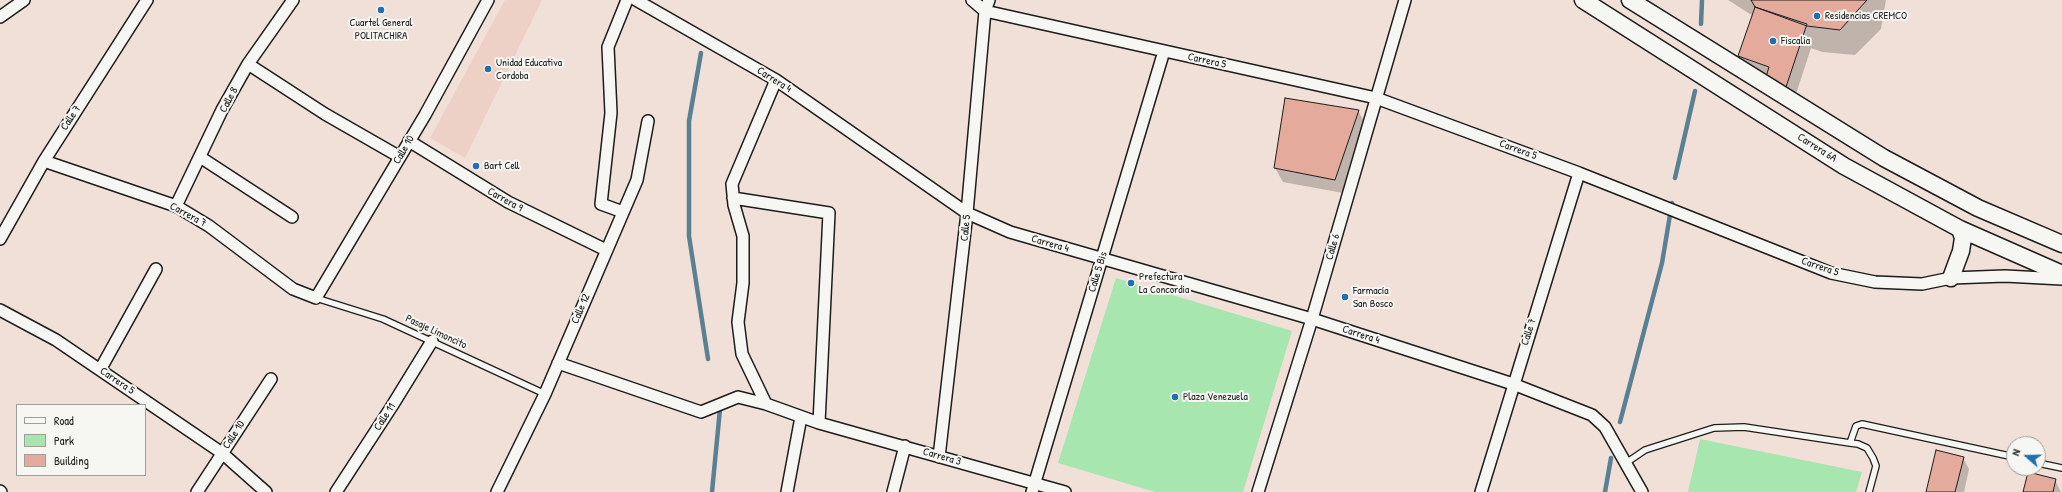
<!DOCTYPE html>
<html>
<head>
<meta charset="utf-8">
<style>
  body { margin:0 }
  #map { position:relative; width:2062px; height:492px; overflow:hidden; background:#f1e0d8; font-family:"Patrick Hand",sans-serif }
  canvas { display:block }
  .legend { position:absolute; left:16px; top:404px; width:130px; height:72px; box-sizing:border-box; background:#f6f6f2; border:1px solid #9f9f9c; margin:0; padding:5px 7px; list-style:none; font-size:12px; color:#1c1c1c }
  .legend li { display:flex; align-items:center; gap:8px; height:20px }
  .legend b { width:20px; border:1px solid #9f9f9c }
  .north { position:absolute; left:2006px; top:436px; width:40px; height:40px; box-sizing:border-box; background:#f6f6f2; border:1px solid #9f9f9c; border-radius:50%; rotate:290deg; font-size:11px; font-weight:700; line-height:16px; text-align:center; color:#1c1c1c }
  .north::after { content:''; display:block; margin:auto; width:14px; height:18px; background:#1f6fb2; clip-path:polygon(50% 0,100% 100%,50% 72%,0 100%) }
</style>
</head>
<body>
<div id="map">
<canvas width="2062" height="492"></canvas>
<ul class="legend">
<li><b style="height:5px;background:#f6f6f2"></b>Road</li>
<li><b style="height:11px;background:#a7e6ae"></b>Park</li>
<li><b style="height:11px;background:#e4ab9d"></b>Building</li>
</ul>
<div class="north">N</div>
</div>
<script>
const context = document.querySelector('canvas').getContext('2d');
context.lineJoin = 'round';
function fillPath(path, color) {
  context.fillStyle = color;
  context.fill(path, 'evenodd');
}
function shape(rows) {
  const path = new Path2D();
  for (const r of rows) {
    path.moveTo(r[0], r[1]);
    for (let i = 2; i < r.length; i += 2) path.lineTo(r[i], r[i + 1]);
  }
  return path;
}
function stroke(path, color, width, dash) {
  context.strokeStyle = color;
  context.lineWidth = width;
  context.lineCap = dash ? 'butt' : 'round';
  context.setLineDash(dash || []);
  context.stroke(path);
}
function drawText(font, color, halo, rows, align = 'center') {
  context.font = font + ' "Patrick Hand",sans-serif';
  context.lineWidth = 4;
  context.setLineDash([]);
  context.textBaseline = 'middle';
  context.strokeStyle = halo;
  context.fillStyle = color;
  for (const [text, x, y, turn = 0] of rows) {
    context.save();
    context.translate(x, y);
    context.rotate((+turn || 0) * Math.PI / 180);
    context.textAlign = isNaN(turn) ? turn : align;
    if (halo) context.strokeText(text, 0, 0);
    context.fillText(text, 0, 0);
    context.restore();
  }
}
const built = shape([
  [505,0,542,0,465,158,430,138]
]);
const green = shape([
  [1116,278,1292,331,1243,492,1155,492,1058,463],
  [1700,439,1862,472,1856,492,1688,492]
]);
const shadow = shape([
  [1728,0,1886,0,1881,29,1855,55,1822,52,1811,48,1794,100,1747,70,1740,56,1753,16],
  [1358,111,1366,124,1343,193,1283,182,1275,168],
  [1963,458,1969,469,1964,492,1927,492],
  [2055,480,2061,492,2024,492]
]);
const stream = shape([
  [1701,24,1702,0],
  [701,53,689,121,689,236,708,359],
  [1675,178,1695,91],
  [1620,422,1662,263,1672,203],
  [712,492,720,409],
  [1605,492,1611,458]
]);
const building = shape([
  [1751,0,1867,0,1840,30,1807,26,1755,7,1751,0],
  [1755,7,1807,24,1786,87,1765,80,1769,67,1738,56,1755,7],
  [1285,98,1359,110,1335,180,1274,168,1285,98],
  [1936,450,1964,457,1955,492,1926,492,1936,450],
  [2028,472,2056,479,2053,492,2023,492,2028,472]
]);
const lane = shape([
  [316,298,383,319,545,394],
  [1850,443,1858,444,1867,448,1873,458,1876,466,1869,492],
  [1626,463,1645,450,1714,428,1744,427,1850,443,1856,426,1862,424,2014,457],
  [2038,463,2062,468]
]);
const street = shape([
  [636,0,776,80,967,213,1010,232,1312,319,1513,384,1592,415,1605,427,1642,492],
  [972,0,985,11,1376,98,1579,173,1831,273,1875,282,1922,284,1951,278,2005,276,2062,279],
  [0,17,24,0],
  [248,64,325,114,400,157],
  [776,80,732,184,734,205,743,236,743,283,738,322,742,354,766,404,819,423,1065,492],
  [409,141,508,202,606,250],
  [200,157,292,217],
  [44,161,176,206,209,226,293,289,316,298,425,115,488,0],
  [733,198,829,213,819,423],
  [176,206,222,110,248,64,293,0],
  [623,212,601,204,611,113,608,47,627,0],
  [0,239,44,161,147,0],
  [0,310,56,340,222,453,266,492],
  [558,363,701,412,738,397,766,404],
  [100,370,156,269],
  [939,457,967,213,985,11,989,0],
  [0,491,1,492],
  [197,492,271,379],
  [336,492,392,406,432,341],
  [497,492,545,394,637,180,648,121],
  [787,492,801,417],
  [893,492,905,446],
  [1032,492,1164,51],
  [1258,492,1312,319,1405,0],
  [1481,492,1579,173]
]);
const secondary = shape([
  [1583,0,1844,166,1960,229,2062,274],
  [1630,0,1884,158,1978,208,2062,244],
  [1951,278,1961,251,1963,238,1960,229]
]);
const markers = [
  [381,10,4,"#1f6fb2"],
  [1817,16,4,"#1f6fb2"],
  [1773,41,4,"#1f6fb2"],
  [488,69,4,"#1f6fb2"],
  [476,166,4,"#1f6fb2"],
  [1131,283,4,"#1f6fb2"],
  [1345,297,4,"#1f6fb2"],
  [1175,397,4,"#1f6fb2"]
];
const poiNames = [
  ["Residencias CREMCO",1825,16],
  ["Cuartel General",381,23,"center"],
  ["POLITACHIRA",381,36,"center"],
  ["Fiscalía",1781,41],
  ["Unidad Educativa",496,63],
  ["Cordoba",496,76],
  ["Bart Cell",484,166],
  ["Prefectura",1139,277],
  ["La Concordia",1139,290],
  ["Farmacía",1353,291],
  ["San Bosco",1353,304],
  ["Plaza Venezuela",1183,397]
];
const streetNames = [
  ["Carrera 5",1207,61,12],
  ["Carrera 4",774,80,32],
  ["Calle 8",229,100,-62],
  ["Calle 7",71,118,-57],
  ["Carrera 6A",1817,148,32],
  ["Calle 10",404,150,-60],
  ["Carrera 5",1518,150,20],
  ["Carrera 9",505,200,29],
  ["Carrera 7",188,215,28],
  ["Calle 5",966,228,-84],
  ["Carrera 4",1050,244,16],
  ["Calle 6",1333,247,-74],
  ["Carrera 5",1820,267,19],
  ["Calle 5 Bis",1098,272,-73],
  ["Calle 12",581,309,-67],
  ["Pasaje Limoncito",436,332,25],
  ["Calle 7",1529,332,-72],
  ["Carrera 4",1361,335,18],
  ["Carrera 5",117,381,34],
  ["Calle 11",385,417,-57],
  ["Calle 10",234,435,-57],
  ["Carrera 3",942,457,16]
];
fillPath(built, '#edd0c6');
fillPath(green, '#a7e6ae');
fillPath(shadow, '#0003');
stroke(stream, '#5a8094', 4.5);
fillPath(building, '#e4ab9d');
stroke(building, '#1c1c1c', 1);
stroke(lane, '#1c1c1c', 8);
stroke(street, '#1c1c1c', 14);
stroke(secondary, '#1c1c1c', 19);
stroke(lane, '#f6f6f2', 5.5);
stroke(street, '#f6f6f2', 11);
stroke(secondary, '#f6f6f2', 16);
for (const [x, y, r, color] of markers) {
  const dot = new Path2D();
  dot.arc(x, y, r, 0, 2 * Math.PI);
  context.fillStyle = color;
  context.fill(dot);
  stroke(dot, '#f6f6f2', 1.5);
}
drawText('11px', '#1c1c1c', '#f6f6f2', poiNames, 'left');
drawText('11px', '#1c1c1c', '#f6f6f2', streetNames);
</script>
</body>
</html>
